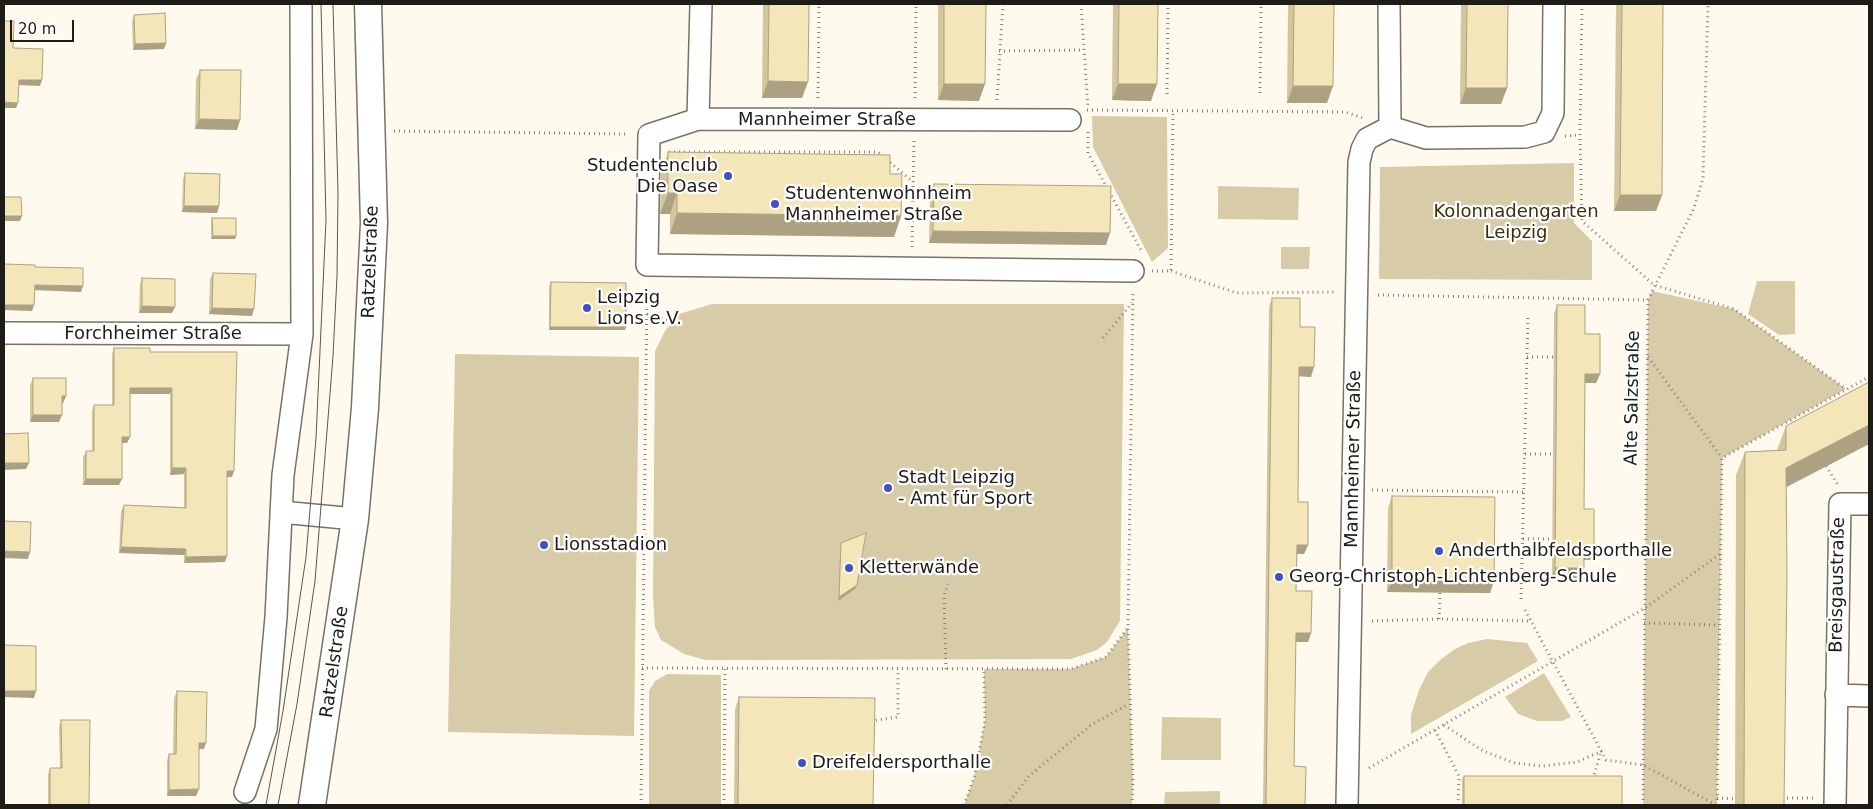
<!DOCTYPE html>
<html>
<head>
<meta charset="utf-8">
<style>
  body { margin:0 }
  #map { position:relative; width:1873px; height:809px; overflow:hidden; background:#fffaed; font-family:"DejaVu Sans",sans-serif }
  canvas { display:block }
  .frame { position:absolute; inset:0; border:5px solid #1d1c17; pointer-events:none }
  .scale { position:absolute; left:10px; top:20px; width:64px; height:22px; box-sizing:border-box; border:2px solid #1d1c17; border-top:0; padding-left:6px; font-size:15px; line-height:18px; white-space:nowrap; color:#1d1c17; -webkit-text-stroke:4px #fff; paint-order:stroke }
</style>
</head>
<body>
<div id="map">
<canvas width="1873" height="809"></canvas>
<div class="frame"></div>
<div class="scale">20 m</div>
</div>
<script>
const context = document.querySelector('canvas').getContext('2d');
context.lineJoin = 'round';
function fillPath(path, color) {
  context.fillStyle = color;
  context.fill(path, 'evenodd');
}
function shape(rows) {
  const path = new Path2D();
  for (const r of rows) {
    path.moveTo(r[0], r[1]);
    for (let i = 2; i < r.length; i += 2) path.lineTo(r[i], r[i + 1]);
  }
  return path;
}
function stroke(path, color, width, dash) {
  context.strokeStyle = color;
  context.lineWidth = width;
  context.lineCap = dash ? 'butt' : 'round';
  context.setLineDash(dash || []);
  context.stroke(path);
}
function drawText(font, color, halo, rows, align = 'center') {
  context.font = font + ' "DejaVu Sans",sans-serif';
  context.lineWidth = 4.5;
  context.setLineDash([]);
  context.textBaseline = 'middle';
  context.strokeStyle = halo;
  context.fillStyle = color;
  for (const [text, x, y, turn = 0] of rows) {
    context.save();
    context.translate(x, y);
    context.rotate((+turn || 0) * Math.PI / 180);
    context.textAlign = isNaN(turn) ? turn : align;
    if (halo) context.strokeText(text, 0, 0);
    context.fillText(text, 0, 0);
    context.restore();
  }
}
const green = shape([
  [1092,116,1167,117,1168,248,1152,262,1093,147],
  [1574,163,1574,223,1592,241,1592,280,1379,279,1380,167],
  [1218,186,1299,188,1298,220,1218,219],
  [1281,247,1310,247,1309,269,1281,269],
  [1757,281,1795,281,1795,334,1779,335,1748,314],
  [1652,291,1734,309,1846,389,1722,458,1717,805,1643,805,1648,300],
  [712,304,1124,304,1120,621,1107,642,1097,650,1071,659,724,660,705,660,684,654,661,640,655,627,653,596,655,351,665,331,679,314],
  [455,354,639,357,634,736,448,732],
  [1128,628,1133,782,1132,805,964,805,974,778,985,721,984,669,1071,669,1106,657],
  [1487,639,1527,643,1538,661,1411,734,1411,715,1419,690,1428,672,1440,660,1455,649,1468,643],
  [1544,673,1571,717,1562,721,1537,721,1518,714,1505,697],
  [667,674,721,675,721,805,649,805,649,691,655,681],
  [1162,717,1221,718,1221,760,1161,760],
  [1220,791,1220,805,1164,805,1165,792]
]);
const path = shape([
  [1081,4,1088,108],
  [1582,4,1580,135,1582,221,1654,285,1734,309,1846,389],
  [999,51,1084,50],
  [1260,93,1261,4],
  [1167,94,1168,4],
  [818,98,819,4],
  [915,98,916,4],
  [997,100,1003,4],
  [1087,110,1345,112,1363,118],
  [394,131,628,134],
  [1088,132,1088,153,1142,252],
  [1565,136,1580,135],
  [669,152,878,152,913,182],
  [912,247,914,141],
  [1152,271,1171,271,1173,111],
  [1171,271,1237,293,1337,292],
  [1378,295,1648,300],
  [647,314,685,326],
  [1103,338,1132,303],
  [1527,357,1553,357],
  [1648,357,1722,458],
  [1525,454,1553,454],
  [1826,466,1838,485],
  [1372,490,1524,492],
  [1523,539,1552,539],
  [1521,599,1528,314],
  [1525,610,1606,760,1643,765,1716,805],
  [1439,619,1440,592],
  [1372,621,1439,619,1530,621],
  [1644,623,1719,625],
  [642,668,1071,669,1106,657,1127,629],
  [946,669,944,596,948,584],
  [871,721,898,717,898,669],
  [1444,725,1483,751,1515,763,1542,766,1577,762,1602,751],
  [1435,730,1459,776,1458,805],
  [1369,768,1645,608,1720,554],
  [1593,779,1601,752],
  [1717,798,1739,799],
  [1782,798,1816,798],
  [641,805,647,286],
  [724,805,725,669],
  [964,805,974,778,985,721,984,669],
  [1007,805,1029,776,1091,725,1129,704],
  [1132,805,1133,782,1128,628,1133,291],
  [1643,805,1648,300,1694,208,1703,178,1708,4],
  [1717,805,1722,458,1869,377]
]);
const minor = shape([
  [1389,4,1390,127],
  [698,119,701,4],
  [1070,120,698,119,649,135,647,265,1133,271],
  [4,333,302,334],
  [281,512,355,519],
  [1836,695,1869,696],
  [245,792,266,729,276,617,283,475,302,334,301,4],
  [1347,805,1359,162,1362,149,1367,139,1390,127,1426,138,1525,137,1544,132,1553,113,1554,4],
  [1835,805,1840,504,1869,504]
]);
const major = shape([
  [312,805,355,519,365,408,374,223,368,4]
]);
const tram = shape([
  [266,805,283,711,306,557,316,438,326,220,321,4],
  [278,805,297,704,315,581,333,356,337,276,338,193,333,4]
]);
const wall = shape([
  [763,4,809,4,802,98,762,98],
  [938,4,986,4,979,101,938,100],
  [1113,4,1158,4,1151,101,1112,100],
  [1288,4,1334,4,1327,103,1287,103],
  [1461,4,1508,4,1507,88,1501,104,1460,104],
  [1616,4,1663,4,1662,195,1656,211,1614,211],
  [134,15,166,43,164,49,133,50,132,21],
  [200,70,237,130,195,129,196,79],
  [668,152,890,174,901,216,894,237,670,234,670,214,660,214,661,173],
  [185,173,219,206,217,213,182,212,183,179],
  [934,184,1106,245,929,243,930,196],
  [212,218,236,236,235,239,211,239,211,222],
  [213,273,252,316,209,314,210,279],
  [142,278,172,313,139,313,140,284],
  [551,282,625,330,549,330,549,286],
  [1272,298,1300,327,1311,377,1299,376,1298,502,1308,545,1304,554,1297,554,1296,591,1311,633,1308,642,1296,642,1294,766,1305,805,1263,805,1269,307],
  [1557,305,1585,334,1600,374,1596,383,1585,383,1584,509,1594,551,1590,560,1584,560,1584,568,1580,578,1552,577,1554,314],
  [114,348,150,352,232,477,227,477,225,562,184,563,184,555,119,553,121,511,124,505,184,507,184,474,170,475,170,394,130,394,127,443,122,443,119,485,83,485,83,457,86,451,92,451,92,411,94,405,112,405,112,354],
  [33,378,66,396,63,403,62,403,59,422,30,422,30,385],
  [1869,382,1869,444,1786,487,1784,805,1735,805,1736,475,1745,452,1777,450,1786,426],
  [1392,496,1494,581,1490,593,1387,592,1388,508],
  [841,543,857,585,855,589,838,601,840,546],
  [177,691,204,749,199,749,199,789,196,796,167,796,167,760,169,754,173,754,174,698],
  [739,697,873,805,734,805,735,709],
  [61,720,89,805,48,805,48,775,50,768,60,768,59,727],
  [1464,776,1622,805,1462,805,1462,779]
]);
const shadedWall = shape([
  [166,43,164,49,133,50,135,44],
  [19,80,42,80,40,86,17,85],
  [768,81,808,82,802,98,762,98],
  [944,84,985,84,979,101,938,100],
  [1118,84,1157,84,1151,101,1112,100],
  [1293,86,1333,86,1327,103,1287,103],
  [1466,88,1507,88,1501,104,1460,104],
  [4,102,18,103,16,108,4,108],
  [199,119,240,120,237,130,195,129],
  [668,193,677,193,670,214,660,214],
  [1620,195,1662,195,1656,211,1614,211],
  [184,206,219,206,217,213,182,212],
  [677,213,901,216,894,237,670,234],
  [4,216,22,216,20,221,4,221],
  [933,231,1110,233,1106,245,929,243],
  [213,236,236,236,235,239,211,239],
  [35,285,83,286,81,292,32,290],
  [4,305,34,305,32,311,4,310],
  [142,306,175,307,172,313,139,313],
  [212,308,254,309,252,316,209,314],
  [550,327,626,327,625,330,549,330],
  [1299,367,1314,367,1311,377,1296,376],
  [1585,374,1600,374,1596,383,1581,383],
  [130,388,172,388,170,394,128,394],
  [62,396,66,396,63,403,59,403],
  [33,415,62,415,59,422,30,422],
  [1869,425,1869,444,1777,492,1786,468],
  [122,437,130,437,127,443,120,443],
  [4,463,29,463,26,469,4,470],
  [172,468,186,468,184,474,170,475],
  [227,471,234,471,232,477,225,477],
  [86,479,122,479,119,485,83,485],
  [1297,545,1308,545,1304,554,1293,554],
  [121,547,186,549,184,555,119,553],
  [1584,550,1594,551,1590,560,1580,560],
  [4,551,30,552,28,559,4,558],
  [227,556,225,562,184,563,186,557],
  [1555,568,1584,568,1580,578,1552,577],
  [1392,580,1494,581,1490,593,1387,592],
  [857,585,855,589,838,601,839,597],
  [1296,633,1311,633,1308,642,1292,642],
  [4,691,36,691,34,698,4,697],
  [199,743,206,743,204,749,196,749],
  [199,789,196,796,167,796,169,790]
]);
const building = shape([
  [769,4,809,4,808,82,768,81,769,4],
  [944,4,986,4,985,84,944,84,944,4],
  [1119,4,1158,4,1157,84,1118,84,1119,4],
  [1294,4,1334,4,1333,86,1293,86,1294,4],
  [1467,4,1508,4,1507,88,1466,88,1467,4],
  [1622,4,1663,4,1662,195,1620,195,1622,4],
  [165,13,166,43,135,44,134,15,165,13],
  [4,21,14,21,13,48,43,49,42,80,19,80,18,103,4,102,4,21],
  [200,70,241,70,240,120,199,119,200,70],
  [668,152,890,155,890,174,902,174,901,216,677,213,677,193,668,193,668,152],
  [185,173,220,174,219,206,184,206,185,173],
  [934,184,1111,186,1110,233,933,231,934,184],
  [4,197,21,197,22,216,4,216,4,197],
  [212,218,236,218,236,236,213,236,212,218],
  [4,264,35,265,35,267,83,268,83,286,35,285,34,305,4,305,4,264],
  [213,273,256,274,254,309,212,308,213,273],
  [142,278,175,279,175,307,142,306,142,278],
  [551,282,626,283,626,327,550,327,551,282],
  [1272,298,1300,298,1300,327,1315,327,1314,367,1299,367,1298,502,1308,502,1308,545,1297,545,1296,591,1312,591,1311,633,1296,633,1294,766,1306,767,1305,805,1266,805,1272,298],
  [1557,305,1585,305,1585,334,1600,334,1600,374,1585,374,1584,509,1594,509,1594,551,1584,550,1584,568,1555,568,1557,305],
  [114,348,150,348,150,352,237,352,234,471,227,471,227,556,186,557,186,549,121,547,124,505,186,508,186,468,172,468,172,388,130,388,130,437,122,437,122,479,86,479,86,451,94,451,94,405,114,405,114,348],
  [33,378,66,378,66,396,62,396,62,415,33,415,33,378],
  [1869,382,1869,425,1786,468,1787,576,1784,805,1744,805,1745,452,1786,450,1786,426,1869,382],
  [28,433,29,463,4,463,4,434,28,433],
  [1392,496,1495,497,1494,581,1392,580,1392,496],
  [4,521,31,522,30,552,4,551,4,521],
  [866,533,857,585,839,597,841,543,866,533],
  [4,645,36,646,36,691,4,691,4,645],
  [177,691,207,692,206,743,199,743,199,789,169,790,169,754,176,754,177,691],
  [739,697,875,698,873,805,738,805,739,697],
  [61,720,90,720,89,805,50,805,50,768,62,768,61,720],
  [1464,776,1622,776,1622,805,1464,805,1464,776]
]);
const markers = [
  [728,176,5,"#3f51c5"],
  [775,204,5,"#3f51c5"],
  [587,308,5,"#3f51c5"],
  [888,488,5,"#3f51c5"],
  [544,545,5,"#3f51c5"],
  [1439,551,5,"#3f51c5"],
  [849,568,5,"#3f51c5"],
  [1279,577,5,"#3f51c5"],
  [802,763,5,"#3f51c5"]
];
const streetNames = [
  ["Mannheimer Straße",827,120],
  ["Ratzelstraße",371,262,-88],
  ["Forchheimer Straße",153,334],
  ["Alte Salzstraße",1633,398,-89],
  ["Mannheimer Straße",1354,459,-89],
  ["Breisgaustraße",1838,585,-89],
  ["Ratzelstraße",335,662,-82]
];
const poiNames = [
  ["Studentenclub",718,166,"right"],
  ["Die Oase",718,187,"right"],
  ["Studentenwohnheim",785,194],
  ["Mannheimer Straße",785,215],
  ["Leipzig",597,298],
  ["Lions e.V.",597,319],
  ["Stadt Leipzig",898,478],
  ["- Amt für Sport",898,499],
  ["Lionsstadion",554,545],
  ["Anderthalbfeldsporthalle",1449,551],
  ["Kletterwände",859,568],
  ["Georg-Christoph-Lichtenberg-Schule",1289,577],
  ["Dreifeldersporthalle",812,763]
];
const parkNames = [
  ["Kolonnadengarten",1516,212],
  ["Leipzig",1516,233]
];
fillPath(green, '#d8cca8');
stroke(minor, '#767266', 24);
stroke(major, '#767266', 29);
stroke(path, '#86837a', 3, [1, 4]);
stroke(minor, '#fff', 21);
stroke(major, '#fff', 26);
stroke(tram, '#58564f', 1);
fillPath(wall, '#d3c69f');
fillPath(shadedWall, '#aca182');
fillPath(building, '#f5e6b9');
stroke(building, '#aca182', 1);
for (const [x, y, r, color] of markers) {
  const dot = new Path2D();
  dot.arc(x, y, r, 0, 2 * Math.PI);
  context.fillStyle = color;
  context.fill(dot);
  stroke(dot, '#fff', 2);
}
drawText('18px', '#1d1c17', '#fff', streetNames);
drawText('18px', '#1d1c17', '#fff', poiNames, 'left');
drawText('18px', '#3b2f0b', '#fff', parkNames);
</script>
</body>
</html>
